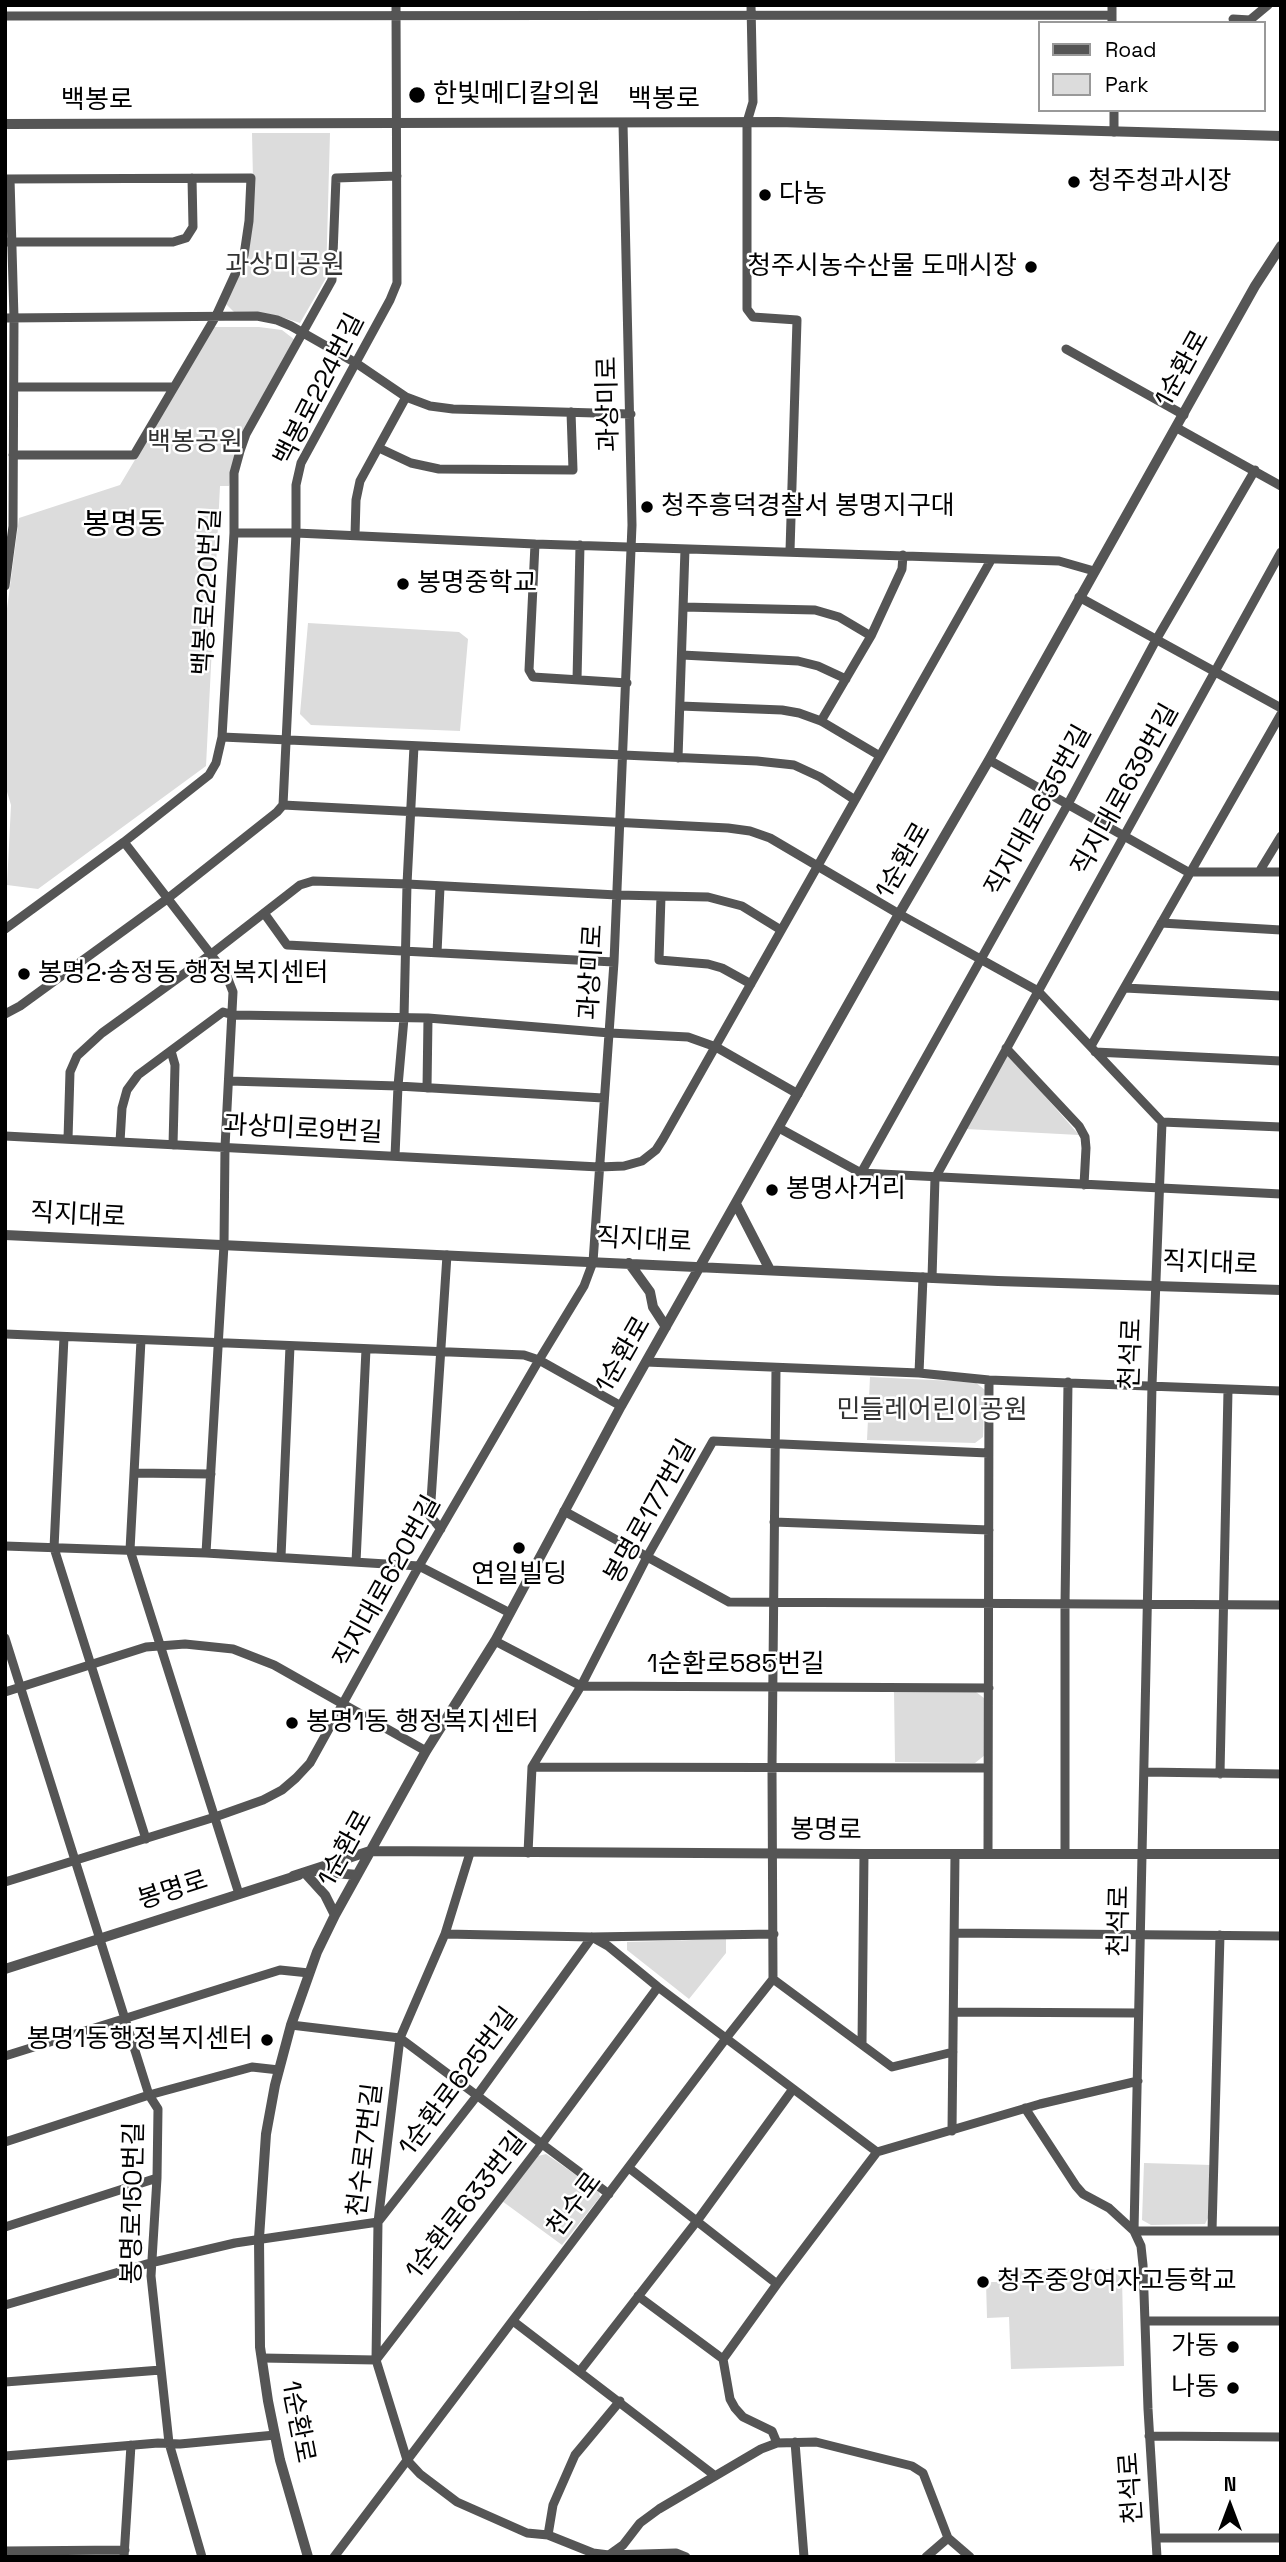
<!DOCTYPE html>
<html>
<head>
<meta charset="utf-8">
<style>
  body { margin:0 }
  #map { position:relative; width:1286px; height:2562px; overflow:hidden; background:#fff; font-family:"Space Grotesk",sans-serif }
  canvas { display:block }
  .frame { position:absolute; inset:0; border:7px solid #000; pointer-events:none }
  .legend { position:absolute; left:1038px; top:21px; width:228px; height:91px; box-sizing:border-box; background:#fff; border:2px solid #999; margin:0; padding:9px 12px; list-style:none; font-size:21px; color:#000 }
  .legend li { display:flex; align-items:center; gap:14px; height:35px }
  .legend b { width:35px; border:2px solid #999 }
  .north { position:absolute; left:1195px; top:2471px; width:70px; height:70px; -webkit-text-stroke:5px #fff; paint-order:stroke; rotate:0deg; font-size:19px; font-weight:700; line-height:28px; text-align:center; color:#000 }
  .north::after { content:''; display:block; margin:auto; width:24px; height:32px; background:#000; clip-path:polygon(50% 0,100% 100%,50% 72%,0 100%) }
</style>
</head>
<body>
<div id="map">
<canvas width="1286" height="2562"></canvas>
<div class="frame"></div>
<ul class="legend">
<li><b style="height:9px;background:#555"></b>Road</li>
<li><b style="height:19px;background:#dcdcdc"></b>Park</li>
</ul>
<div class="north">N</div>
</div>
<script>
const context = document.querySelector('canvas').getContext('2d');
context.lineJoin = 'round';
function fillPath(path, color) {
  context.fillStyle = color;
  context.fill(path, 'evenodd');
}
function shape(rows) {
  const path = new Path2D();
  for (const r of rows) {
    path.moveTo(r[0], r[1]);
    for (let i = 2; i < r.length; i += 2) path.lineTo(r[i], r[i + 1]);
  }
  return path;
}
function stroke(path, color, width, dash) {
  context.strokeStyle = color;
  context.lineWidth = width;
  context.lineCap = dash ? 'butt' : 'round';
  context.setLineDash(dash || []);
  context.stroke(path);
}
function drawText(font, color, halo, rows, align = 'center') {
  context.font = font + ' "Space Grotesk","Noto Sans KR",sans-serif';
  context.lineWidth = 5;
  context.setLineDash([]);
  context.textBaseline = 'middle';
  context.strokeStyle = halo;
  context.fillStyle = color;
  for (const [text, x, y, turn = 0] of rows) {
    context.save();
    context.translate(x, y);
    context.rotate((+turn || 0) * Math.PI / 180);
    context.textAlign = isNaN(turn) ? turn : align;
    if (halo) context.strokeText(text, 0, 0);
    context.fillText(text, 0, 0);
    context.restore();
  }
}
const green = shape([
  [252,133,330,133,326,278,300,323,275,315,236,314,226,304,246,256,253,180],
  [214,327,259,327,282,330,295,340,242,434,229,486,220,486,206,766,38,889,7,885,11,805,5,785,5,624,19,518,120,485],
  [308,623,459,632,468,639,460,731,311,725,300,714],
  [1005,1056,1010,1056,1079,1135,966,1129],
  [870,1377,975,1382,985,1390,983,1437,975,1443,867,1440],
  [894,1691,976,1692,984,1698,985,1755,975,1763,895,1762],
  [726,1939,726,1953,689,1999,627,1950,627,1942],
  [546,2154,599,2191,600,2197,562,2245,502,2201,538,2156],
  [1144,2163,1211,2165,1209,2216,1205,2224,1151,2225,1142,2220],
  [1110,2269,1122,2278,1124,2366,1011,2369,1009,2317,987,2318,986,2282,998,2282,998,2271]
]);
const minor = shape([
  [751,5,753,102,747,122,747,309,753,317,797,320,790,551],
  [1112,5,1112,23],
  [5,16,1112,15],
  [1233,19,1250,20,1268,5],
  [1114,110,1114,132],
  [5,179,251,178,249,221,244,255,216,316,134,455,13,455],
  [5,242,173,242,186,238,193,227,192,178],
  [5,318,257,316,277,320,291,326,356,363,406,397,430,406,453,409,631,414],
  [1066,349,1184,415],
  [14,387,173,387],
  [1177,428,1281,486],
  [379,448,411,463,439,469,573,470,571,412],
  [234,533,296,533,535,544,1059,561,1094,571],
  [355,535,356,500,360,481,406,397],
  [535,544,529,670,533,677,627,683],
  [5,586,13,526,14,318,10,179],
  [1079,597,1281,708],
  [683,607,815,610,839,617,871,636],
  [682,655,798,661,818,666,846,679],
  [577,680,580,545],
  [680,706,782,710,799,713,821,721,880,756],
  [821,721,871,636,902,569,903,555],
  [222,737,757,761,794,765,820,777,855,800],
  [678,758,685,549],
  [989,760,1188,872,1281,872],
  [283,805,728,828,750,831,770,838,899,914,1038,991,1162,1122,1152,1385,1134,2231,1141,2246,1143,2265,1148,2409,1157,2557],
  [283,805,296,533,296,485,301,463,390,300,397,283,396,5],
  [124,842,226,974,233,992,225,1147,224,1245,206,1553],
  [1259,872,1281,836],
  [661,896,659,960,708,964,722,968,751,984],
  [264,913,287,945,614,962],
  [1161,923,1281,930],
  [5,929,124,842,209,775,216,763,222,737,234,533,234,473,240,451,246,434,332,280,336,178,397,176],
  [437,953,440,887],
  [1125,988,1281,996],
  [5,1014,20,1006,167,899,277,812,283,805],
  [1091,1046,1281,714],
  [1006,1048,1079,1126,1085,1137,1086,1148,1084,1185],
  [171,1051,175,1065,173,1145],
  [1095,1052,1281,1061],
  [229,1081,398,1086,603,1098],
  [427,1088,428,1018],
  [1162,1122,1281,1127],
  [779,1128,861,1173,1281,1194],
  [5,1136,599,1167,624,1166,642,1161,656,1150,663,1139,991,560],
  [68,1139,70,1072,77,1056,102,1033,210,955,300,885,313,881,407,884,617,895,708,897,742,906,781,930],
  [120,1142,122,1108,127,1090,138,1075,223,1012,233,1015,428,1018,610,1033,688,1037,716,1047,798,1094],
  [395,1156,398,1086,404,1018,407,884,414,746],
  [861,1173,1068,804,1156,640,1255,470],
  [932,1278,935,1178,1281,552],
  [5,1334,524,1355,539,1360,621,1406],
  [64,1337,54,1548,146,1839],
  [141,1340,130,1550,239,1894],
  [646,1362,919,1373,989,1380,1281,1391],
  [919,1373,923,1277],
  [134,1473,211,1474],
  [564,1511,729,1602,1281,1605],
  [774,1522,989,1530],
  [441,1529,430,1516,447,1255],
  [5,1546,206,1553,419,1566,510,1613],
  [281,1557,290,1346],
  [356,1562,366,1349],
  [5,1638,149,2095,158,2109,157,2178,151,2276,169,2443,202,2557],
  [495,1641,581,1686,989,1688],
  [5,1692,146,1647,185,1644,233,1649,274,1665,426,1751],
  [532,1767,988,1768],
  [1144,1772,1281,1774],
  [1220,1774,1228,1390],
  [470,1853,445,1934,400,2038,378,2222,376,2360,407,2460,420,2474,457,2502,527,2533,548,2535,593,2553,609,2555,676,2553,686,2557],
  [528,1853,532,1767,581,1686,647,1557,713,1441,988,1453],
  [988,1854,989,1380],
  [1065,1854,1065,1605,1068,1382],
  [5,1882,215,1817,263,1800,282,1790,296,1778,310,1763,419,1566,539,1360,584,1286,593,1262,614,962,632,525,623,123],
  [955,1933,1281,1936],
  [445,1934,592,1937,774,1934],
  [773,1979,892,2067,953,2052],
  [954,2012,1138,2013],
  [291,2025,400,2038,609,2194],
  [862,2044,864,1854],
  [5,2056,280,1970,309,1973],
  [1025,2108,1076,2186,1083,2194,1109,2208,1134,2231,1281,2231],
  [952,2131,955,1854],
  [5,2142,149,2095,252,2067,279,2070],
  [629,2168,777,2284],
  [5,2227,157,2178],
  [1212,2231,1220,1935],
  [638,2296,723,2359,730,2399,735,2408,743,2417,772,2431,777,2443],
  [5,2305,150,2263,235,2243,378,2222,476,2097,592,1937,608,1946,658,1987,877,2152],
  [513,2321,714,2475],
  [1146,2321,1281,2321],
  [262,2358,376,2360,541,2145,658,1987],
  [723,2359,777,2284,877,2152,1040,2104,1138,2081],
  [580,2371,697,2221,793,2089],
  [5,2382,161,2370],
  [1149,2436,1281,2437],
  [795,2442,804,2557],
  [5,2456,158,2443,180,2444,275,2435],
  [548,2535,553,2505,575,2455,620,2401],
  [1156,2538,1281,2538],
  [5,2551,125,2550],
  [609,2555,623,2545,640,2523,659,2509,761,2449,777,2443,816,2442,912,2466,923,2473,948,2538,970,2557],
  [124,2557,131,2445],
  [334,2557,727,2037,773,1979,772,1768,776,1368],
  [926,2557,948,2538]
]);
const tertiary = shape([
  [5,124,778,122,1281,136],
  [736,1204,770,1270],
  [5,1235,998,1281,1281,1290],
  [629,1263,650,1292,653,1307,666,1327],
  [315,1871,357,1875],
  [305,1873,325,1895,335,1915],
  [293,1876,370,1851,864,1854,1281,1854],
  [5,1969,299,1875],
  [308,2557,280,2460,268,2401,260,2347,259,2238,266,2134,275,2085,291,2025,317,1952,335,1915,426,1751,495,1641,621,1406,899,914,989,760,1255,286,1281,246]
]);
const markers = [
  [417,95,9,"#000"],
  [1074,182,7,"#000"],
  [765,195,7,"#000"],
  [1031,267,7,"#000"],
  [647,507,7,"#000"],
  [403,584,7,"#000"],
  [24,974,7,"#000"],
  [772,1190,7,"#000"],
  [519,1548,7,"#000"],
  [292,1723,7,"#000"],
  [267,2040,7,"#000"],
  [983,2282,7,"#000"],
  [1233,2347,7,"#000"],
  [1233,2388,7,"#000"]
];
const poiNames = [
  ["한빛메디칼의원",433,95],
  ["청주청과시장",1088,182],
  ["다농",779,195],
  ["청주시농수산물 도매시장",1017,267,"right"],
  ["청주흥덕경찰서 봉명지구대",661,507],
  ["봉명중학교",417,584],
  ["봉명2·송정동 행정복지센터",38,974],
  ["봉명사거리",786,1190],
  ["연일빌딩",519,1575,"center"],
  ["봉명1동 행정복지센터",306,1723],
  ["봉명1동행정복지센터",253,2040,"right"],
  ["청주중앙여자고등학교",997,2282],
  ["가동",1219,2347,"right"],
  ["나동",1219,2388,"right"]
];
const streetNames = [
  ["백봉로",664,100],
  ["백봉로",97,101],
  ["1순환로",1183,369,-61],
  ["백봉로224번길",320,390,-63],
  ["과상미로",609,404,-91],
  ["백봉로220번길",208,592,-87],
  ["직지대로639번길",1126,790,-61],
  ["직지대로635번길",1039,811,-61],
  ["1순환로",904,861,-60],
  ["과상미로",592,972,-87],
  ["과상미로9번길",303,1130,3],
  ["직지대로",78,1216,3],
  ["직지대로",644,1241,3],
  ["직지대로",1210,1264,2],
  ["천석로",1132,1354,-88],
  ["1순환로",624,1355,-60],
  ["봉명로177번길",651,1512,-61],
  ["직지대로620번길",388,1582,-61],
  ["1순환로585번길",736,1665],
  ["봉명로",826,1831,1],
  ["1순환로",346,1849,-61],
  ["봉명로",173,1891,-18],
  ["천석로",1120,1921,-89],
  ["1순환로625번길",459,2082,-53],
  ["천수로7번길",366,2150,-83],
  ["봉명로150번길",134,2203,-89],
  ["천수로",575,2205,-53],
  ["1순환로633번길",467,2206,-52],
  ["1순환로",297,2422,79],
  ["천석로",1132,2488,-94]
];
const parkNames = [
  ["과상미공원",285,266],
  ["백봉공원",195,443],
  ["민들레어린이공원",932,1411]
];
const quarterNames = [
  ["봉명동",124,526]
];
fillPath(green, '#dcdcdc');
stroke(minor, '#555', 9);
stroke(tertiary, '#555', 10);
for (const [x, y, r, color] of markers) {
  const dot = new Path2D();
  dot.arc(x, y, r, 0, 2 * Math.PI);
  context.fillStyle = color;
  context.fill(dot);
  stroke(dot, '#fff', 2.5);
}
drawText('26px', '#000', '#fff', poiNames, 'left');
drawText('26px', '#000', '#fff', streetNames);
drawText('26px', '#333', '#fff', parkNames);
drawText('30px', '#000', '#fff', quarterNames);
</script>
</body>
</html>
